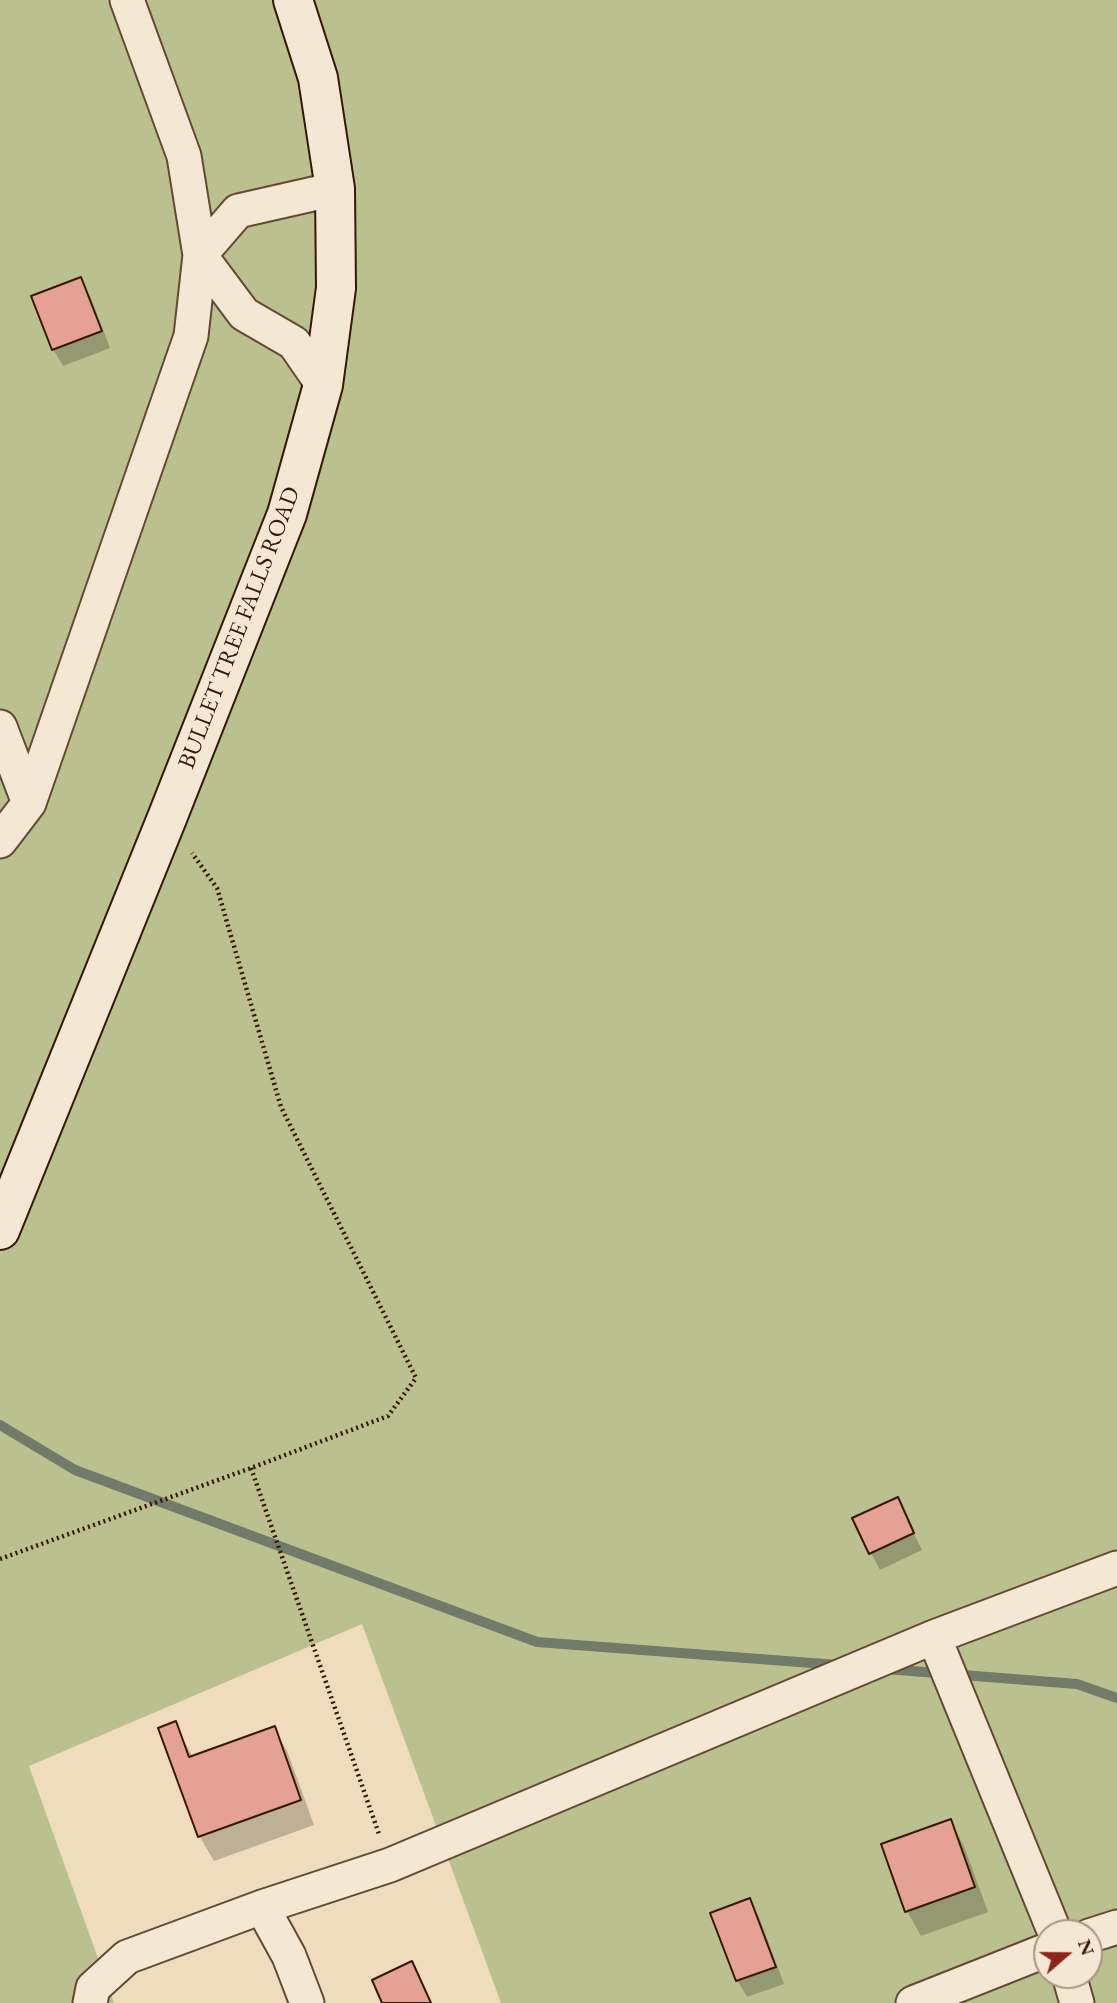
<!DOCTYPE html>
<html>
<head>
<meta charset="utf-8">
<style>
  body { margin:0 }
  #map { position:relative; width:1117px; height:2003px; overflow:hidden; background:#eedcbd; font-family:"EB Garamond",serif }
  canvas { display:block }
  .north { position:absolute; left:1033px; top:1919px; width:70px; height:70px; box-sizing:border-box; background:#f4e8d4; border:2px solid #a89581; border-radius:50%; rotate:70deg; font-size:19px; font-weight:700; line-height:28px; text-align:center; color:#351805 }
  .north::after { content:''; display:block; margin:auto; width:24px; height:32px; background:#8f2418; clip-path:polygon(50% 0,100% 100%,50% 72%,0 100%) }
</style>
</head>
<body>
<div id="map">
<canvas width="1117" height="2003"></canvas>
<div class="north">N</div>
</div>
<script>
const context = document.querySelector('canvas').getContext('2d');
context.lineJoin = 'round';
function fillPath(path, color) {
  context.fillStyle = color;
  context.fill(path, 'evenodd');
}
function shape(rows) {
  const path = new Path2D();
  for (const r of rows) {
    path.moveTo(r[0], r[1]);
    for (let i = 2; i < r.length; i += 2) path.lineTo(r[i], r[i + 1]);
  }
  return path;
}
function stroke(path, color, width, dash) {
  context.strokeStyle = color;
  context.lineWidth = width;
  context.lineCap = dash ? 'butt' : 'round';
  context.setLineDash(dash || []);
  context.stroke(path);
}
function drawText(font, color, halo, rows, align = 'center') {
  context.font = font + ' "EB Garamond",serif';
  context.lineWidth = 5;
  context.setLineDash([]);
  context.textBaseline = 'middle';
  context.strokeStyle = halo;
  context.fillStyle = color;
  for (const [text, x, y, turn = 0] of rows) {
    context.save();
    context.translate(x, y);
    context.rotate((+turn || 0) * Math.PI / 180);
    context.textAlign = isNaN(turn) ? turn : align;
    if (halo) context.strokeText(text, 0, 0);
    context.fillText(text, 0, 0);
    context.restore();
  }
}
const green = shape([
  [0,0,1117,0,1117,2003,501,2003,362,1624,29,1766,114,2003,0,2003],
  [1047,1933,1089,1933,1089,1975,1047,1975]
]);
const shadow = shape([
  [80,279,90,296,110,348,63,366,53,349],
  [897,1499,922,1550,880,1570,871,1553],
  [175,1723,193,1758,274,1728,288,1753,314,1825,214,1861,200,1837,160,1729],
  [950,1821,964,1846,988,1912,921,1936,907,1911],
  [749,1900,759,1917,784,1984,747,1997,737,1980]
]);
const stream = shape([
  [0,1425,75,1470,537,1642,838,1665],
  [886,1669,1077,1684,1117,1698]
]);
const building = shape([
  [81,277,102,331,52,350,31,296,81,277],
  [898,1497,914,1533,869,1554,852,1518,898,1497],
  [176,1721,189,1757,275,1726,301,1800,198,1837,158,1728,176,1721],
  [951,1819,975,1887,905,1912,881,1844,951,1819],
  [750,1898,776,1967,736,1981,710,1913,750,1898],
  [412,1961,431,2003,382,2003,372,1980,412,1961]
]);
const path = shape([
  [251,1468,379,1834],
  [0,1559,251,1468,388,1416,416,1378,281,1107,217,888,192,853]
]);
const street = shape([
  [200,255,244,314,294,343,323,385],
  [200,255,238,211,335,189],
  [0,727,29,803],
  [0,841,29,803,191,336,200,255,184,156,127,0],
  [934,1637,1055,1933],
  [262,1907,289,1956,307,2003],
  [1089,1936,1117,1927],
  [1069,1975,1077,2003],
  [90,2003,93,1988,127,1957,262,1907,390,1865,934,1637,1117,1568],
  [913,2003,1047,1950]
]);
const secondary = shape([
  [0,1230,167,818,287,514,323,385,336,288,335,189,318,78,293,0]
]);
const streetNames = [
  ["BULLET TREE FALLS ROAD",240,628,-69]
];
fillPath(green, '#bbc08f');
fillPath(shadow, '#0003');
stroke(stream, '#727a69', 10);
fillPath(building, '#e5a193');
stroke(building, '#351805', 2);
stroke(street, '#634933', 37);
stroke(secondary, '#351805', 42);
stroke(path, '#351805', 4.5, [2, 3.5]);
stroke(street, '#f4e8d4', 33);
stroke(secondary, '#f4e8d4', 38);
drawText('24px', '#351805', '#f4e8d4', streetNames);
</script>
</body>
</html>
